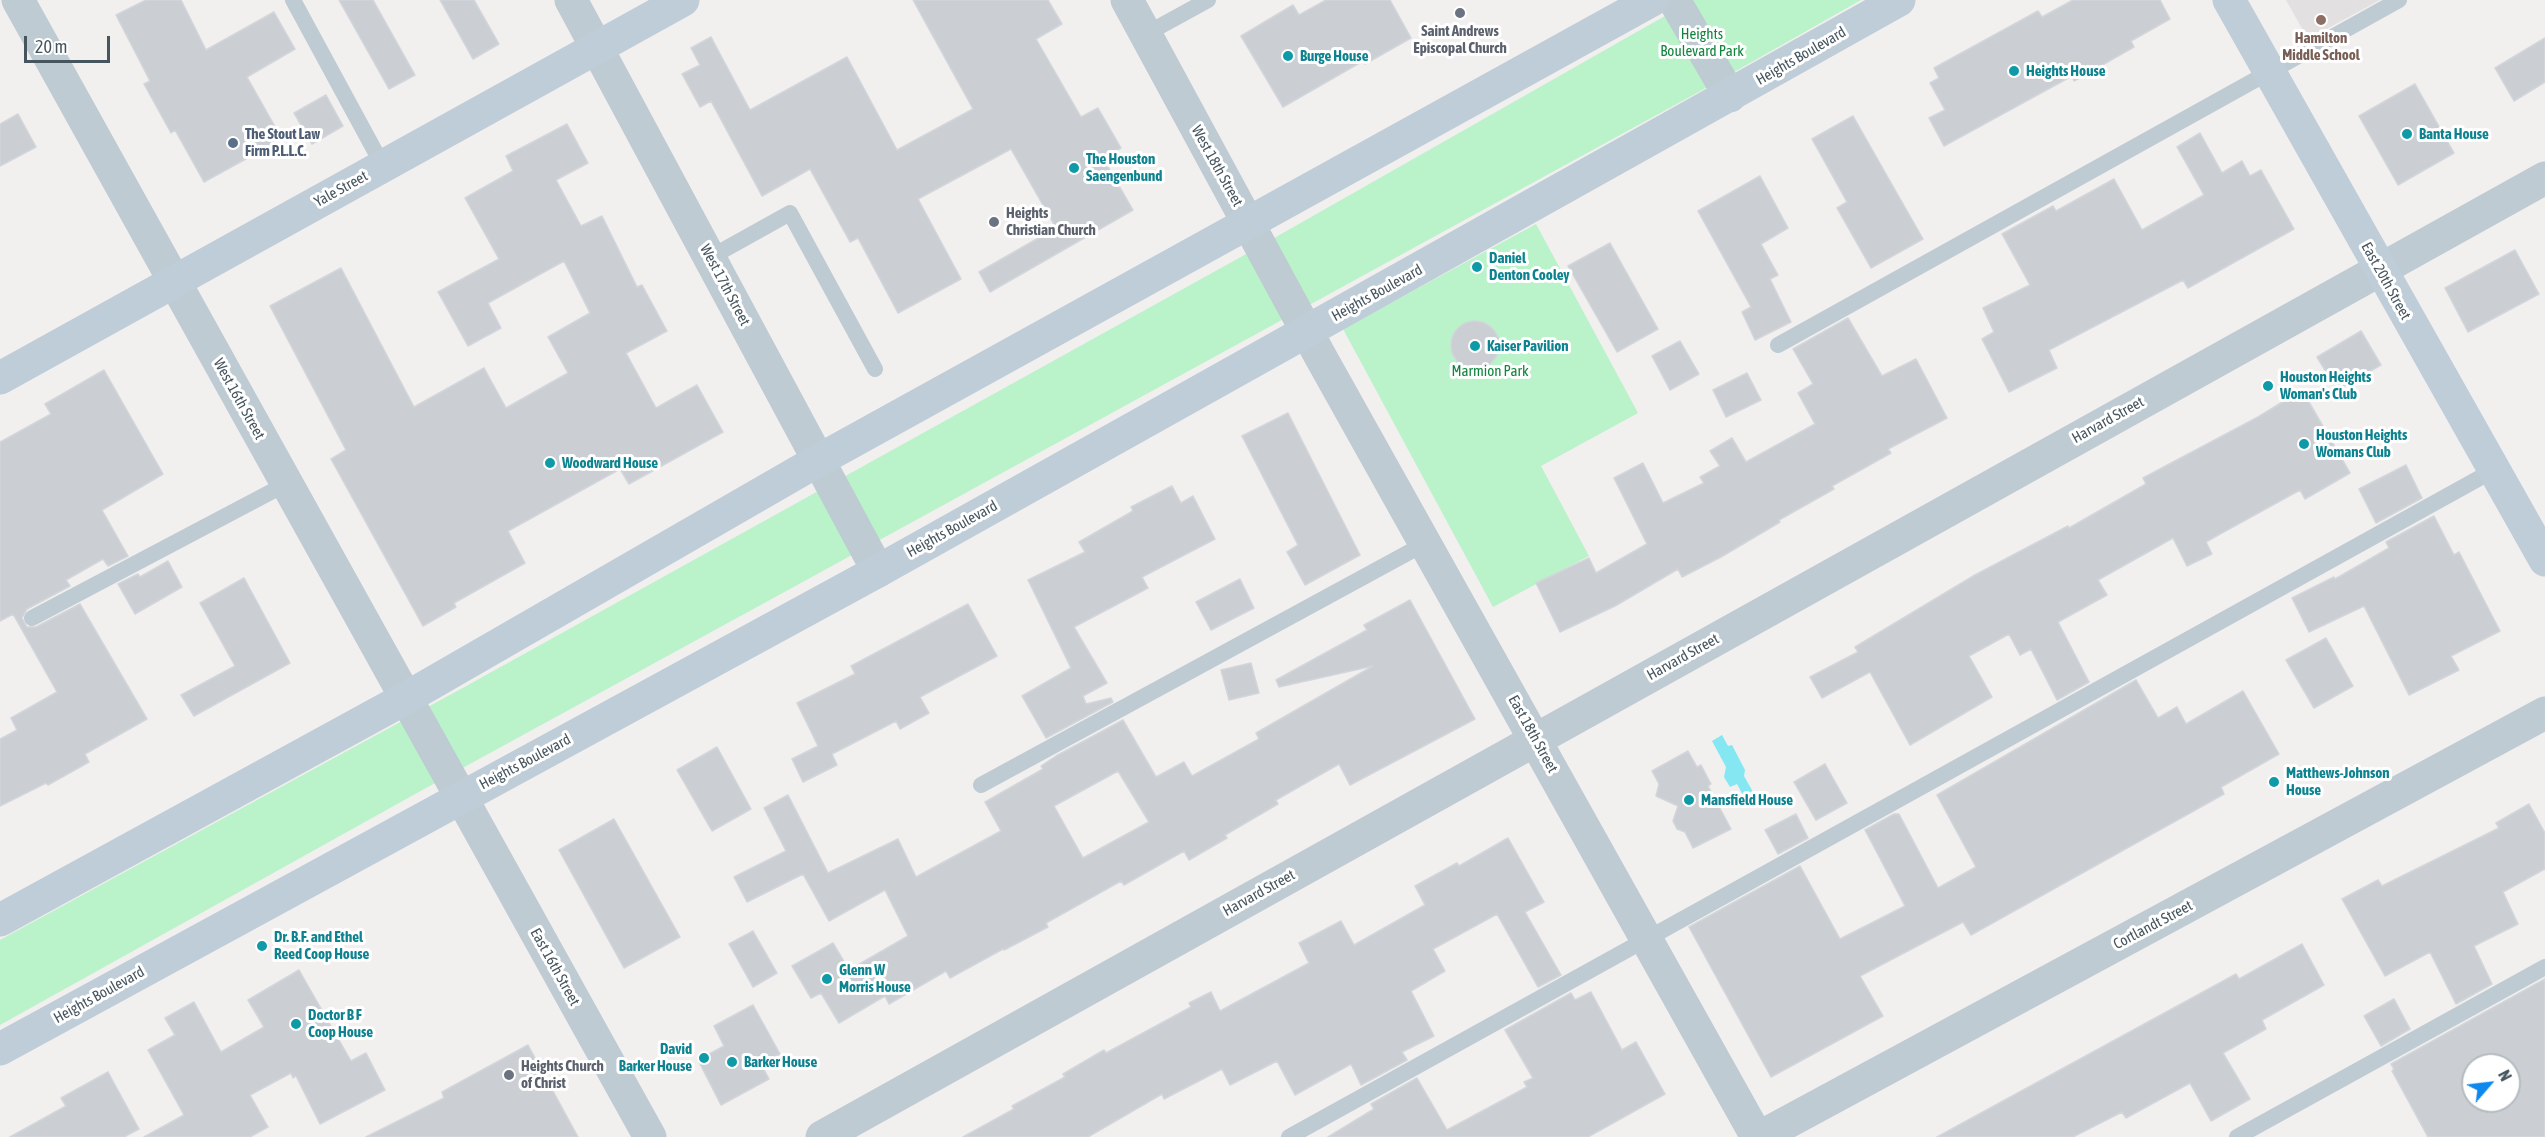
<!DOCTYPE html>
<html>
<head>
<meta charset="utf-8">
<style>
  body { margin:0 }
  #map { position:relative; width:2545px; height:1137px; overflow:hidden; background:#f2efef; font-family:"Asap Condensed",sans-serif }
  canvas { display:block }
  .north { position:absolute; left:2461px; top:1053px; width:60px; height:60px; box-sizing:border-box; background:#fff; border:2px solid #b5bbbf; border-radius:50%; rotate:62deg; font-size:16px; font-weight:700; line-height:24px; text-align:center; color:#46555e }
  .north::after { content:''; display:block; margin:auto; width:21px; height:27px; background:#0d88ee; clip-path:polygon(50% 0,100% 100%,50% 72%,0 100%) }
  .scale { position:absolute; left:24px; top:36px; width:86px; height:27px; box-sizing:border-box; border:3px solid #46555e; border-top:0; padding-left:8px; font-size:18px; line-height:21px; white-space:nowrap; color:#46555e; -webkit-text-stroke:4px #fff; paint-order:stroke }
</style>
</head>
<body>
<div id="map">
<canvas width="2545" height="1137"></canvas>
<div class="north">N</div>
<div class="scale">20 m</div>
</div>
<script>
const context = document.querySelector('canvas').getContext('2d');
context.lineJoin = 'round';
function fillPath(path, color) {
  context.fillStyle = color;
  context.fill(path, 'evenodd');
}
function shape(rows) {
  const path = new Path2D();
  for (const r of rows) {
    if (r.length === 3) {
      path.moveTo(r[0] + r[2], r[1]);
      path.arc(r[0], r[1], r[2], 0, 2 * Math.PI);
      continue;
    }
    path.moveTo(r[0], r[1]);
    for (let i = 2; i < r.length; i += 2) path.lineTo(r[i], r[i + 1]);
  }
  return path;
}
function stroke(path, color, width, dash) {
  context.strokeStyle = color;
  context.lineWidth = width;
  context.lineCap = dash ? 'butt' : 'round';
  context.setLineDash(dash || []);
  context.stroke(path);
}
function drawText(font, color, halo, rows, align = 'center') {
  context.font = font + ' "Asap Condensed",sans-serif';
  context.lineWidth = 6;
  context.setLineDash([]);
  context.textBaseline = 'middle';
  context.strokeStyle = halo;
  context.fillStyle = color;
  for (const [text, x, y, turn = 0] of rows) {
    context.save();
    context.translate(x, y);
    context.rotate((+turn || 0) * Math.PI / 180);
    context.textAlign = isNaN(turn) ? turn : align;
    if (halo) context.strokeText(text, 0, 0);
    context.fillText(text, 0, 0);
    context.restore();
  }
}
const education = shape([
  [2286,0,2380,0,2308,39]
]);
const green = shape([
  [1693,0,1861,0,1706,88,426,788,0,1025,0,940,459,690,1239,258],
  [1536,224,1638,413,1541,466,1589,556,1493,607,1343,329]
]);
const water = shape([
  [1722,735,1728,746,1732,745,1745,770,1744,776,1753,792,1744,797,1737,784,1730,787,1724,777,1726,767,1712,741]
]);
const building = shape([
  [146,0,181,0,206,50,274,12,295,49,247,77,282,139,204,182,175,130,171,133,144,84,150,81,116,15,146,0],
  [339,0,373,0,415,75,389,89,339,0],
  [440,0,474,0,499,44,473,59,440,0],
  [913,0,1048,0,1062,24,1036,39,1081,117,1098,108,1121,148,1103,158,1133,210,990,292,979,272,1056,228,1011,149,918,199,961,279,898,313,858,238,850,242,810,169,762,196,711,101,700,107,682,74,700,65,691,48,711,37,750,110,847,57,897,150,973,109,913,0],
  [1326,0,1390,0,1411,38,1365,64,1363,61,1283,107,1241,36,1293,5,1299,15,1326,0],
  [2073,0,2160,0,2170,19,2131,41,2134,47,2074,81,2072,76,1944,146,1929,118,1945,110,1930,83,1939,78,1934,68,2038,11,2042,17,2073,0],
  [2545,38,2545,82,2514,101,2495,68,2545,38],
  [2415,84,2454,153,2398,185,2359,116,2415,84],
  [326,95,343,126,312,144,294,113,326,95],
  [18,114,36,147,0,166,0,124,18,114],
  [1853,116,1923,239,1871,268,1837,208,1847,202,1812,139,1853,116],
  [567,124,588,163,556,180,581,226,602,216,637,287,642,285,667,331,626,353,656,408,697,385,723,432,629,484,620,469,508,531,525,563,454,603,456,607,423,626,331,459,346,450,270,306,341,268,414,407,484,368,506,408,568,373,548,337,590,313,564,261,488,303,501,328,468,346,438,292,499,259,465,198,513,171,506,156,567,124],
  [2200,133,2222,173,2242,161,2250,176,2261,170,2294,229,2188,288,2183,280,2049,350,2057,368,2009,392,1982,339,1994,332,1983,308,2030,285,2002,234,2053,206,2056,211,2114,179,2142,230,2204,195,2177,147,2200,133],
  [1760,176,1788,228,1761,244,1778,275,1770,279,1791,322,1755,340,1742,312,1751,307,1698,211,1760,176],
  [1610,243,1658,329,1617,352,1568,266,1610,243],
  [2515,250,2539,294,2468,332,2445,288,2515,250],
  [1848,318,1882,376,1916,359,1947,418,1888,449,1891,453,1832,486,1834,489,1779,520,1780,522,1721,557,1682,577,1678,569,1615,606,1560,632,1536,583,1589,558,1596,573,1647,544,1614,478,1643,463,1663,503,1704,483,1700,477,1720,466,1710,451,1732,438,1746,462,1815,424,1798,393,1813,384,1793,349,1848,318],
  [1475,345,24],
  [2361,331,2381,365,2337,390,2317,357,2361,331],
  [1680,341,1699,374,1670,390,1652,356,1680,341],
  [104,370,163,474,102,510,128,556,108,566,103,559,66,580,70,586,27,609,22,618,27,627,36,627,80,604,147,719,85,754,89,762,48,785,46,783,0,806,0,739,17,730,11,718,57,692,13,614,0,621,0,442,51,414,45,404,104,370],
  [1747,373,1761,400,1726,417,1713,390,1747,373],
  [2302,390,2350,473,2305,499,2300,490,2220,534,2206,542,2212,554,2187,566,2173,538,2098,580,2107,595,2058,622,2089,682,2057,700,2031,649,2020,655,2009,634,1969,656,1992,697,1910,745,1870,672,1822,698,1810,677,1858,652,1855,647,1975,575,2068,526,2069,528,2146,484,2143,478,2258,417,2302,390],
  [1288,413,1360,555,1305,585,1287,552,1298,545,1242,436,1288,413],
  [2406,465,2422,498,2376,523,2359,489,2406,465],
  [1172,486,1181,503,1193,496,1215,539,1142,577,1148,588,1074,627,1107,683,1083,696,1086,704,1111,698,1113,702,1046,738,1022,696,1071,668,1028,580,1085,552,1079,542,1133,511,1131,507,1172,486],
  [2434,516,2454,555,2459,552,2500,631,2451,656,2459,670,2409,695,2364,606,2309,632,2292,598,2334,577,2335,579,2389,548,2386,542,2434,516],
  [168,561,182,587,135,614,118,584,138,574,140,577,168,561],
  [244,578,290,663,194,716,181,695,235,666,200,603,244,578],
  [1240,579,1254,608,1211,630,1196,602,1240,579],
  [1410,600,1475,719,1350,785,1339,764,1276,800,1278,804,1225,835,1227,838,1189,860,1184,851,1124,885,1121,881,1046,923,1048,927,1004,950,1003,949,950,978,946,971,889,1004,885,996,839,1023,821,993,811,998,792,966,833,943,849,970,908,936,885,890,829,921,803,874,747,902,734,877,786,851,764,808,788,795,828,873,898,839,916,877,1001,831,985,802,1043,769,1041,766,1056,756,1123,720,1156,777,1184,762,1192,776,1259,739,1256,733,1373,666,1279,687,1276,680,1367,630,1364,625,1410,600],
  [1118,771,1149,822,1083,858,1054,806,1118,771],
  [968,604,997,656,920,697,929,713,900,729,896,721,832,754,837,765,803,782,792,759,818,746,797,703,855,674,851,666,968,604],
  [2326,638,2353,686,2314,708,2286,660,2326,638],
  [1251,663,1259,693,1229,700,1221,670,1251,663],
  [2136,680,2158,718,2177,707,2186,724,2243,691,2279,754,2221,787,2224,794,1971,935,1963,922,1860,976,1883,1016,1771,1077,1689,927,1800,866,1840,939,1905,906,1865,830,1894,814,1899,814,1938,888,1976,867,1937,795,2136,680],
  [717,747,751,809,712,831,677,770,717,747],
  [1688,751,1697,767,1701,765,1711,784,1708,786,1731,829,1693,848,1685,832,1677,829,1673,821,1678,806,1656,796,1659,784,1652,771,1688,751],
  [1825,764,1847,803,1816,820,1794,782,1825,764],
  [2529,804,2545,833,2545,869,2503,892,2518,924,2474,946,2492,984,2456,1004,2430,952,2385,976,2342,899,2378,880,2382,886,2499,828,2496,823,2529,804],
  [1796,814,1808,838,1778,854,1765,830,1796,814],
  [614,819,680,937,624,968,559,850,614,819],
  [1508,838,1544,902,1525,912,1561,975,1538,987,1497,914,1433,949,1445,971,1411,991,1434,1036,1402,1052,1407,1060,1361,1085,1351,1064,1295,1095,1277,1061,1230,1085,1222,1069,1164,1099,1162,1094,1088,1137,963,1137,1014,1109,1012,1106,1065,1077,1063,1074,1104,1050,1106,1053,1191,1007,1189,1003,1211,992,1220,1011,1309,963,1299,943,1341,921,1354,945,1425,905,1415,886,1457,863,1459,866,1508,838],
  [753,931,777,973,753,987,729,944,753,931],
  [2302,944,2324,985,2262,1020,2266,1029,2223,1053,2250,1099,2211,1121,2190,1083,2126,1118,2122,1112,2073,1137,1937,1137,2236,974,2239,979,2302,944],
  [299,970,351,1061,366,1053,385,1090,320,1124,296,1076,293,1078,291,1073,250,1095,268,1127,250,1137,144,1137,184,1115,148,1050,175,1035,165,1018,194,1002,221,1052,264,1027,248,1000,299,970],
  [2545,979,2545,1137,2428,1137,2392,1071,2394,1069,2391,1064,2545,979],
  [2473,1065,2509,1065,2509,1101,2473,1101,2473,1065],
  [1591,992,1622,1050,1636,1042,1665,1094,1588,1137,1328,1137,1374,1109,1371,1104,1417,1078,1447,1130,1527,1087,1524,1082,1533,1078,1505,1030,1571,993,1575,1000,1591,992],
  [2394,999,2410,1029,2381,1046,2364,1016,2394,999],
  [753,1005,780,1054,761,1064,769,1079,721,1105,698,1060,724,1046,714,1026,753,1005],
  [528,1045,578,1137,366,1137,444,1098,442,1092,528,1045],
  [108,1072,139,1129,124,1137,10,1137,66,1106,61,1098,108,1072]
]);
const service = shape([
  [293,0,383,166],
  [1146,34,1208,0],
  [711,257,790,213,875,369],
  [1778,345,2399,0],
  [32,618,286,484],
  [981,785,1426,543],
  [1289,1137,2494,470],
  [2237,1137,2545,967]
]);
const minor = shape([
  [18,0,650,1137],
  [571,0,878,571],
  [1127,0,1319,354,1757,1137],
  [822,1137,2545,178],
  [1760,1137,2545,713]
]);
const tertiary = shape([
  [1674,0,1730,96]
]);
const secondary = shape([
  [2229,0,2545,560],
  [0,378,683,0],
  [0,920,406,698,819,460,1652,0],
  [0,1049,878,571,1899,0]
]);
const markers = [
  [1460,13,6,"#6b7280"],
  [2321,20,6,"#8d6e63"],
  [1288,56,6,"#0f9aa8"],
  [2014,71,6,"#0f9aa8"],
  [2407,134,6,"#0f9aa8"],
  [233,143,6,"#5c6f8a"],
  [1074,168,6,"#0f9aa8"],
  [994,222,6,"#6b7280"],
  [1477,267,6,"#0f9aa8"],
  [1475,346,6,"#0f9aa8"],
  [2268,386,6,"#0f9aa8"],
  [2304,444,6,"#0f9aa8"],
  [550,463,6,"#0f9aa8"],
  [2274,782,6,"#0f9aa8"],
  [1689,800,6,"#0f9aa8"],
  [262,946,6,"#0f9aa8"],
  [827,979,6,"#0f9aa8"],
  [296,1024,6,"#0f9aa8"],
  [704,1058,6,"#0f9aa8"],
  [732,1062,6,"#0f9aa8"],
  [509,1075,6,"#6b7280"]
];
const worshipNames = [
  ["Saint Andrews",1460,31,"center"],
  ["Episcopal Church",1460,48,"center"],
  ["Heights",1006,213],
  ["Christian Church",1006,230],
  ["Heights Church",521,1066],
  ["of Christ",521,1083]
];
const parkNames = [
  ["Heights",1702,34],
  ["Boulevard Park",1702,51],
  ["Marmion Park",1490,371]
];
const educationNames = [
  ["Hamilton",2321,38],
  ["Middle School",2321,55]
];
const cultureNames = [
  ["Burge House",1300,56],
  ["Heights House",2026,71],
  ["Banta House",2419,134],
  ["The Houston",1086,159],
  ["Saengenbund",1086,176],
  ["Daniel",1489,258],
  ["Denton Cooley",1489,275],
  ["Kaiser Pavilion",1487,346],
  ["Houston Heights",2280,377],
  ["Woman's Club",2280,394],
  ["Houston Heights",2316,435],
  ["Womans Club",2316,452],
  ["Woodward House",562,463],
  ["Matthews-Johnson",2286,773],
  ["House",2286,790],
  ["Mansfield House",1701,800],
  ["Dr. B.F. and Ethel",274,937],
  ["Reed Coop House",274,954],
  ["Glenn W",839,970],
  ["Morris House",839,987],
  ["Doctor B F",308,1015],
  ["Coop House",308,1032],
  ["David",692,1049,"right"],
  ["Barker House",692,1066,"right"],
  ["Barker House",744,1062]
];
const streetNames = [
  ["Heights Boulevard",1801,56,-30],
  ["West 18th Street",1217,166,61],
  ["Yale Street",341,189,-29],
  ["East 20th Street",2386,281,61],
  ["West 17th Street",725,285,62],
  ["Heights Boulevard",1377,293,-29],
  ["West 16th Street",239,399,61],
  ["Harvard Street",2108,420,-29],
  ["Heights Boulevard",952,529,-29],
  ["Harvard Street",1683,657,-29],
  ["East 18th Street",1533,734,61],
  ["Heights Boulevard",525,762,-28],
  ["Harvard Street",1259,893,-29],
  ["Cortlandt Street",2153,925,-28],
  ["East 16th Street",555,967,61],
  ["Heights Boulevard",99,995,-29]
];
const serviceNames = [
  ["The Stout Law",245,134],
  ["Firm P.L.L.C.",245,151]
];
fillPath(education, '#e3e0e1');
fillPath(green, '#baf2ca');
fillPath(water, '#84e7f2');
fillPath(building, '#cbcfd4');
stroke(building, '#d2d6db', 1.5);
stroke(service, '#becbd2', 16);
stroke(minor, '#becbd2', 33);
stroke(tertiary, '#becbd2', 33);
stroke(secondary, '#becdd7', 33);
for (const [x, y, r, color] of markers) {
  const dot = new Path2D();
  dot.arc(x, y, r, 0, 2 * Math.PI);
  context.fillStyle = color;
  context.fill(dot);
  stroke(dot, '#fff', 2);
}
drawText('bold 15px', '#5b616d', '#fff', worshipNames, 'left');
drawText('15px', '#11853e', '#fff', parkNames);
drawText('bold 15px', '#785e54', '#fff', educationNames);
drawText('bold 15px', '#0d838f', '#fff', cultureNames, 'left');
drawText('15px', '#46555e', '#fff', streetNames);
drawText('bold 15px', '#4e5e75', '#fff', serviceNames, 'left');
</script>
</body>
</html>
